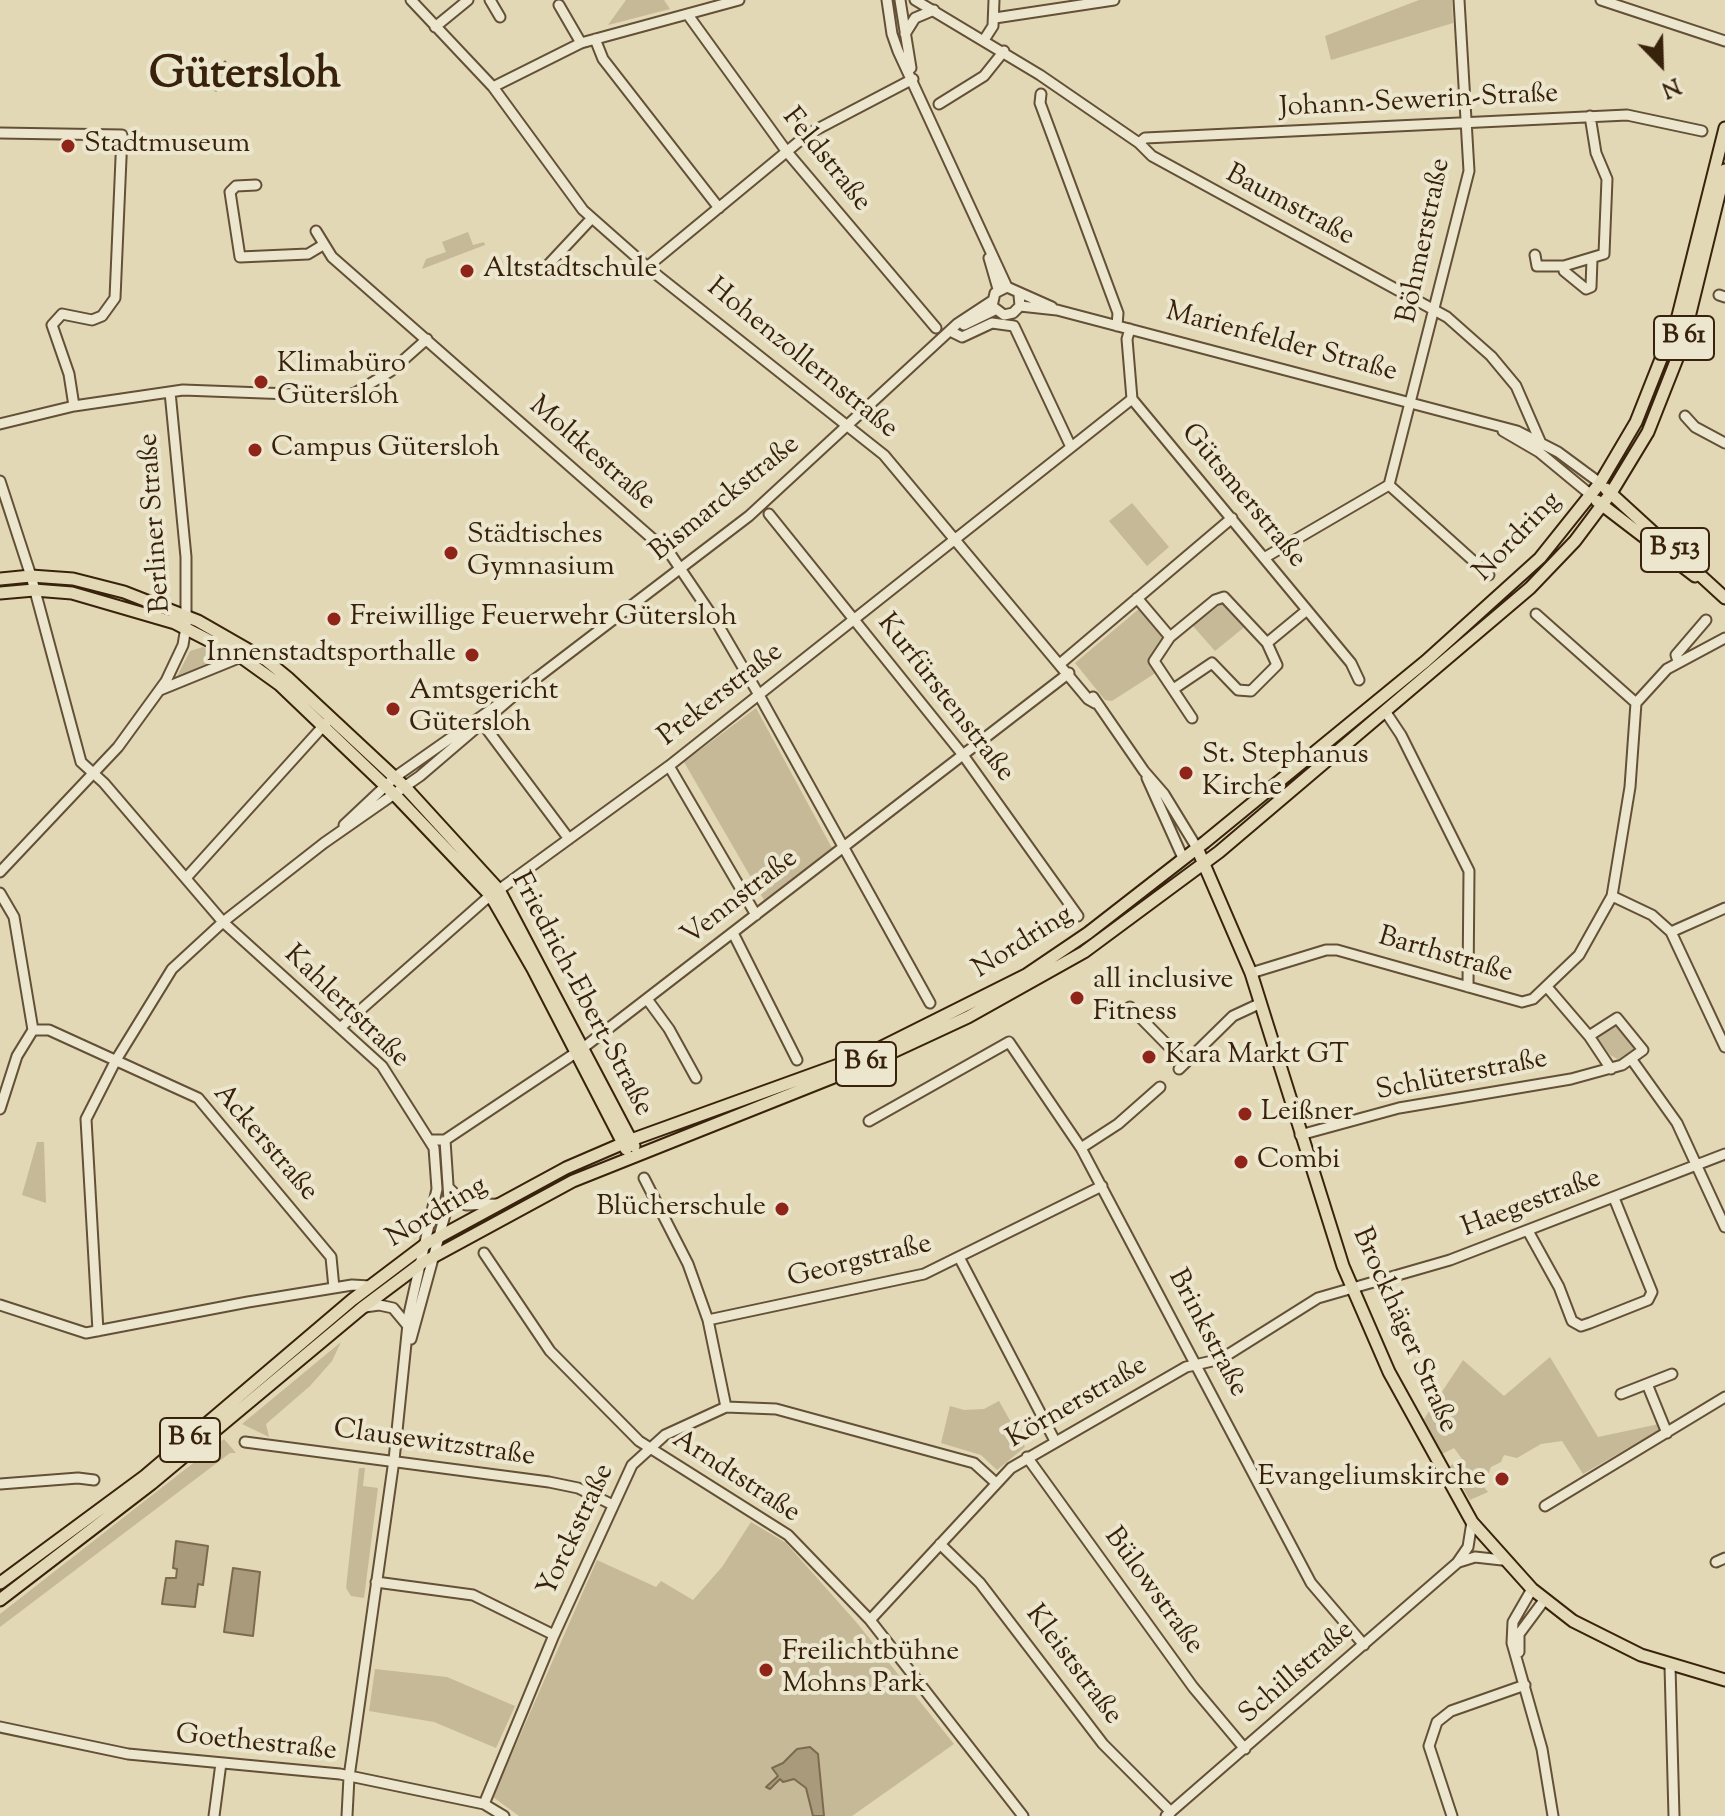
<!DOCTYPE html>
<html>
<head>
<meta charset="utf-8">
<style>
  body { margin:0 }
  #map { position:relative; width:1725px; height:1816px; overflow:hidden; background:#e2d8b5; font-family:"Sorts Mill Goudy",serif }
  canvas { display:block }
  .north { position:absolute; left:1621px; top:24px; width:80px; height:80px; -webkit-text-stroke:6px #ece6cf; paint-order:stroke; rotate:157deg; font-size:22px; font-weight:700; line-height:32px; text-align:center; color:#39220c }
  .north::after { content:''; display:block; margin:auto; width:28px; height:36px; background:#39220c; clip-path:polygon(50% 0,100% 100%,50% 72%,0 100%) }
</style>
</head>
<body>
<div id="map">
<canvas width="1725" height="1816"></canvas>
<div class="north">N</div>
</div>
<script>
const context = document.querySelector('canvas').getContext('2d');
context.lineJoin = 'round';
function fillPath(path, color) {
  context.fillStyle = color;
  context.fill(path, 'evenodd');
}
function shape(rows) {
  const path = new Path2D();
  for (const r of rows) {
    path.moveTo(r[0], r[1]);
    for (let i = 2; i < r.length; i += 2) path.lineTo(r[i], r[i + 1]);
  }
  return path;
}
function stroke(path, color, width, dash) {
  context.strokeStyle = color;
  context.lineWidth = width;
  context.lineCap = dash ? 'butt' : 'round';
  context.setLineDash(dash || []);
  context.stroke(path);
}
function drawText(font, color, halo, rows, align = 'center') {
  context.font = font + ' "Sorts Mill Goudy",serif';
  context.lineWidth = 8;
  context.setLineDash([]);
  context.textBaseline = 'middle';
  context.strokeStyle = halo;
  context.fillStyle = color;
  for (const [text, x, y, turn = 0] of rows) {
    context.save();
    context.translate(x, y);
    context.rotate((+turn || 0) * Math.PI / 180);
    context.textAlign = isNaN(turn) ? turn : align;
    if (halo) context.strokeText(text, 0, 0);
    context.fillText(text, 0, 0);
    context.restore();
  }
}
const green = shape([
  [626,0,664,0,670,9,608,25],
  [1419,0,1452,0,1453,23,1331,60,1325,36],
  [468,232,473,245,484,242,485,245,422,269,426,259,446,252,442,242],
  [1132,503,1169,547,1147,566,1109,521],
  [1224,602,1247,625,1215,651,1192,625],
  [1140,608,1164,638,1157,672,1112,701,1105,700,1075,663],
  [203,647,228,661,174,682,190,651],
  [756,708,832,848,764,900,684,762],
  [1617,1022,1639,1048,1621,1061,1610,1055,1597,1037],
  [37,1142,44,1142,46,1203,22,1195],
  [341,1342,332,1361,310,1386,266,1424,269,1437,242,1424],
  [1550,1357,1598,1437,1659,1424,1661,1429,1583,1474,1562,1441,1541,1444,1517,1458,1504,1455,1501,1462,1491,1467,1484,1487,1488,1492,1470,1500,1450,1466,1462,1459,1454,1448,1442,1454,1424,1419,1463,1360,1504,1396],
  [999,1401,1025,1447,997,1470,981,1455,941,1443,950,1406,964,1410,984,1409],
  [224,1439,236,1453,230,1453,0,1627,0,1614],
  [359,1468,365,1468,363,1486,378,1488,364,1598,351,1596,346,1588],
  [751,1522,786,1543,857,1623,954,1744,852,1816,519,1816,493,1797,597,1560,656,1587,661,1581,693,1600,722,1567],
  [375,1669,447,1677,515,1706,496,1748,434,1722,369,1711]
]);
const water = shape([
  [176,1541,208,1546,203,1585,198,1584,195,1607,162,1604,166,1578,176,1578,177,1569,173,1568,176,1541],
  [233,1568,260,1572,253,1636,224,1632,233,1568],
  [810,1747,818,1754,824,1816,813,1816,806,1788,794,1779,783,1782,780,1779,770,1789,766,1787,778,1776,772,1768,783,1763,797,1749,810,1747]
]);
const stream = shape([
  [216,90,225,62]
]);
const minor = shape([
  [411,0,493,87,583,210,652,271,884,455,1088,699,1095,703],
  [490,0,500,17],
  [887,0,892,34,898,51,1007,287],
  [900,0,911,68],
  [915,0,1040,75,1139,143,1152,156,1447,317,1491,356,1516,386,1540,441],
  [1601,0,1725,41],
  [559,5,581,43],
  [688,15,787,152,936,328],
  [995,18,1114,0],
  [435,27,468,0],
  [905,34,915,18,934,10],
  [595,39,603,59,719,208],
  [984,40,993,26,994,0],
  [493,87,581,43,739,0],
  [1041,94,1040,103,1118,313,1117,326],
  [939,104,984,76,1004,51],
  [0,133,122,135,115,298,102,316,92,320,62,314,52,325,69,374,74,406],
  [1139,143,1145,138,1627,115,1702,131],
  [256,185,236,186,230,192,240,257,308,254,323,245],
  [316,231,332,257,671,555,717,623,759,695,930,1003],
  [1535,255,1537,266,1564,266,1604,254,1607,179,1596,153,1590,116],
  [989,258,998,289],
  [549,264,592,218],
  [1564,266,1564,271,1586,289,1591,287,1592,259],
  [647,267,808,134,913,79],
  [1019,295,1020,306,1013,313,1004,315,992,306,995,293,1007,287,1052,307],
  [1719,295,1725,297],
  [1020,306,1057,310,1517,431,1558,452,1600,483],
  [964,325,995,310],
  [1130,329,1127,339,1132,399,1351,663,1359,680],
  [950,331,962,337,992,323,1014,326,1071,447],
  [1685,416,1695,427,1725,443],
  [0,424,74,406,183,390,344,396,355,393,391,371,427,339],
  [1503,431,1539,452,1591,495],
  [0,481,31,576,81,762,104,783,223,922,382,1066,434,1148,437,1189,409,1314,394,1460,349,1777,347,1816],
  [1389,485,1489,575],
  [769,514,963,755,1078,916],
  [1264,558,1389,485,1469,171,1459,0],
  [1137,598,1170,637],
  [1536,614,1636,703],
  [1678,661,1676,655,1706,620],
  [1061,663,1232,518],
  [1175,688,1212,663,1238,690,1251,691,1277,665,1267,643],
  [160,690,241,657],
  [1093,697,1144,771,1164,794,1197,848],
  [1385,711,1401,735,1469,871,1468,987],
  [1192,718,1154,661,1170,637,1215,600,1224,597,1267,643,1307,610],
  [480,720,569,839],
  [669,766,756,915],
  [1147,778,1183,858],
  [344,825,395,777,499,704],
  [0,872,118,747,166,681,183,645,186,627,186,557,170,392],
  [186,878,326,723],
  [0,893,14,917,33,1030],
  [1612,896,1652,915,1671,932,1725,1047],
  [1671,932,1725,908],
  [733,933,797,1060],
  [1251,973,1326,950,1337,950,1522,1002,1533,999,1579,955,1612,896,1630,787,1636,703,1667,669,1725,638],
  [1547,987,1589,1036,1611,1069],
  [647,999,669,1029,696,1078],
  [1130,1007,1185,1063],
  [340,1028,485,900,669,766,1132,399],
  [33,1030,49,1030,198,1098,331,1257,334,1288],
  [1632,1060,1677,1123,1725,1227],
  [1179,1069,1233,1016,1261,1003],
  [0,1109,17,1056,33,1030],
  [869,1121,1009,1042,1081,1148,1311,1583,1364,1645],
  [1300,1135,1399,1108,1571,1079,1622,1065,1643,1050,1617,1018,1589,1036],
  [429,1140,445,1140,583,1048,1069,673],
  [1081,1148,1118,1124,1160,1087],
  [644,1178,688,1264,708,1320,726,1407],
  [449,1188,466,1205,498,1204],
  [1528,1231,1559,1287,1572,1321,1581,1326,1590,1323,1648,1300,1652,1292,1614,1198],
  [484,1253,550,1351,639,1441,788,1535,870,1620,1023,1816],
  [960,1259,1055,1441],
  [0,1305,86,1333,248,1302,352,1285,370,1286],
  [365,1307,379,1305,393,1308,408,1326],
  [708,1320,924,1274,1102,1186],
  [98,1331,86,1119,116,1060,172,969,223,922,324,843,420,776,517,693,749,516,957,324,992,301],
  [411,1339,449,1200,445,1140],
  [1647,1384,1667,1433],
  [1621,1394,1672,1374],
  [245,1442,549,1482,578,1488,613,1505],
  [1027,1457,1193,1687,1245,1749],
  [0,1484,78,1478,94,1480],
  [1545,1506,1725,1397],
  [940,1544,980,1583,1103,1744,1171,1812],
  [1459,1562,1475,1557,1502,1560],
  [1716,1562,1725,1558],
  [376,1582,473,1595,554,1635],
  [1532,1589,1513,1622,1512,1643,1542,1749,1553,1816],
  [870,1620,1011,1468,1186,1367,1221,1359,1318,1298,1450,1260,1725,1154],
  [1519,1652,1519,1634,1545,1599],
  [1670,1666,1674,1816],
  [0,1727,128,1754,340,1774,484,1804,504,1816],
  [484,1804,554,1635,632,1465,665,1435,726,1407,776,1409,974,1463,996,1483],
  [214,1816,221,1763],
  [1166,1816,1457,1563,1468,1547,1472,1522],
  [1452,1816,1429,1746,1437,1722,1451,1711,1525,1685]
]);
const major = shape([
  [1606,489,1725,598],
  [1597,501,1695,576],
  [0,579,31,576,73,579,124,592,198,621,266,660,288,678,405,787,499,890,634,1146],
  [0,593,34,590,72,593,175,623,241,657,280,685,395,795,491,896,533,969,626,1149],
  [1197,848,1251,973,1343,1266,1389,1372,1472,1522,1532,1589,1573,1621,1641,1655,1725,1680],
  [0,1583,145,1476,352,1300,426,1244,566,1168,631,1140,866,1055,1026,975,1088,933,1205,842,1426,661,1540,558,1600,483,1636,422,1678,316,1725,128],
  [0,1600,151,1484,362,1308,422,1263,573,1181,869,1063,968,1017,1084,952,1219,852,1530,588,1575,541,1611,493,1648,432,1682,346,1725,170]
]);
const markers = [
  [68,146,8,"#8f2418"],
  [467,271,8,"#8f2418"],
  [261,382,8,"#8f2418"],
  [255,450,8,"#8f2418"],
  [451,553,8,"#8f2418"],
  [334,619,8,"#8f2418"],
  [472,655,8,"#8f2418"],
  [393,709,8,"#8f2418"],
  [1186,773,8,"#8f2418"],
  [1077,998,8,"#8f2418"],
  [1149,1057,8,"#8f2418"],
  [1245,1114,8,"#8f2418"],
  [1241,1162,8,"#8f2418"],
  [782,1209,8,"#8f2418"],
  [1502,1479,8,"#8f2418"],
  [766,1670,8,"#8f2418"]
];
const shields = [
  [1684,338,60],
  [1675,550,68],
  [866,1064,60],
  [190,1440,60]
];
const shieldNames = [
  ["B 61",1684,338],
  ["B 513",1675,550],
  ["B 61",866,1064],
  ["B 61",190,1440]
];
const streetNames = [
  ["Johann-Sewerin-Straße",1419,103,-3],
  ["Feldstraße",825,161,51],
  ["Baumstraße",1289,207,28],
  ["Böhmerstraße",1426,241,-78],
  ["Marienfelder Straße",1281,344,15],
  ["Hohenzollernstraße",801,360,39],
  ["Moltkestraße",591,455,41],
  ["Gütsmerstraße",1242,497,50],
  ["Bismarckstraße",726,500,-39],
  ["Berliner Straße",157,523,-94],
  ["Nordring",1519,538,-46],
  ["Prekerstraße",722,696,-38],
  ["Kurfürstenstraße",944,699,52],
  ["Vennstraße",741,899,-38],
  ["Nordring",1024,944,-32],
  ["Barthstraße",1445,957,16],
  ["Friedrich-Ebert-Straße",580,995,62],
  ["Kahlertstraße",345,1008,44],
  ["Schlüterstraße",1462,1077,-11],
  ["Ackerstraße",264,1144,49],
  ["Haegestraße",1532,1205,-21],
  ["Nordring",438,1214,-31],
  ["Georgstraße",860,1263,-14],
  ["Brockhäger Straße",1403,1331,66],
  ["Brinkstraße",1206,1334,62],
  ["Körnerstraße",1078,1404,-30],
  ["Clausewitzstraße",434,1445,8],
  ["Arndtstraße",735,1478,33],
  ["Yorckstraße",578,1531,-65],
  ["Bülowstraße",1152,1592,54],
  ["Kleiststraße",1072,1666,53],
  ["Schillstraße",1298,1674,-41],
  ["Goethestraße",256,1745,6]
];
const poiNames = [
  ["Stadtmuseum",84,146],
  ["Altstadtschule",483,271],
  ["Klimabüro",277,366],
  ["Gütersloh",277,398],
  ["Campus Gütersloh",271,450],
  ["Städtisches",467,537],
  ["Gymnasium",467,569],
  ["Freiwillige Feuerwehr Gütersloh",350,619],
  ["Innenstadtsporthalle",456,655,"right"],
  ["Amtsgericht",409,693],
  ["Gütersloh",409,725],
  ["St. Stephanus",1202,757],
  ["Kirche",1202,789],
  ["all inclusive",1093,982],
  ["Fitness",1093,1014],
  ["Kara Markt GT",1165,1057],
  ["Leißner",1261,1114],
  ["Combi",1257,1162],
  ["Blücherschule",766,1209,"right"],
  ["Evangeliumskirche",1486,1479,"right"],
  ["Freilichtbühne",782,1654],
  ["Mohns Park",782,1686]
];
const townNames = [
  ["Gütersloh",245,79]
];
fillPath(green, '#c5b998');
fillPath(water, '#a99a7c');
stroke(water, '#7c6a4f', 2);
stroke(stream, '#7c6a4f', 3);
stroke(minor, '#635036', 13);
stroke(major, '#39220c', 15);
stroke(minor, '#ece6cf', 9);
stroke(major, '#e2d8b5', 11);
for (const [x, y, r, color] of markers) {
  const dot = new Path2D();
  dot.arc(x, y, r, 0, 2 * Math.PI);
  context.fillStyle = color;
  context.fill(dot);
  stroke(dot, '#ece6cf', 3);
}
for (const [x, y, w] of shields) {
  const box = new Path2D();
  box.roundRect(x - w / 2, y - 22, w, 44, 6);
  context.fillStyle = '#ece6cf';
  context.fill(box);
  stroke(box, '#39220c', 2);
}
drawText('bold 26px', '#39220c', null, shieldNames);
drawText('28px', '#39220c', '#ece6cf', streetNames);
drawText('28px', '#39220c', '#ece6cf', poiNames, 'left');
drawText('bold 44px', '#39220c', '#ece6cf', townNames);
</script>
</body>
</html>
